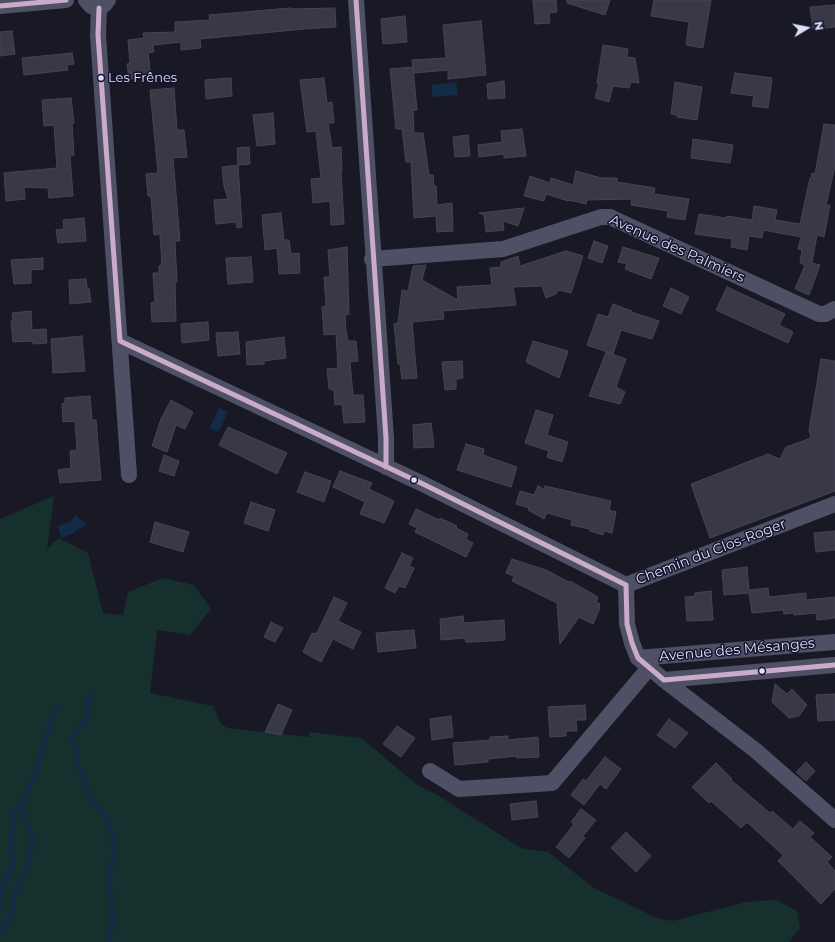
<!DOCTYPE html>
<html>
<head>
<meta charset="utf-8">
<style>
  body { margin:0 }
  #map { position:relative; width:835px; height:942px; overflow:hidden; background:#191925; font-family:Montserrat,sans-serif }
  canvas { display:block }
  .north { position:absolute; left:787px; top:8px; width:40px; height:40px; -webkit-text-stroke:3px #14132b; paint-order:stroke; rotate:80deg; font-size:11px; font-weight:700; line-height:16px; text-align:center; color:#dedffd }
  .north::after { content:''; display:block; margin:auto; width:14px; height:18px; background:#dedffd; clip-path:polygon(50% 0,100% 100%,50% 72%,0 100%) }
</style>
</head>
<body>
<div id="map">
<canvas width="835" height="942"></canvas>
<div class="north">N</div>
</div>
<script>
const context = document.querySelector('canvas').getContext('2d');
context.lineJoin = 'round';
function fillPath(path, color) {
  context.fillStyle = color;
  context.fill(path, 'evenodd');
}
function shape(rows) {
  const path = new Path2D();
  for (const r of rows) {
    path.moveTo(r[0], r[1]);
    for (let i = 2; i < r.length; i += 2) path.lineTo(r[i], r[i + 1]);
  }
  return path;
}
function stroke(path, color, width, dash) {
  context.strokeStyle = color;
  context.lineWidth = width;
  context.lineCap = dash ? 'butt' : 'round';
  context.setLineDash(dash || []);
  context.stroke(path);
}
function drawText(font, color, halo, rows, align = 'center') {
  context.font = font + ' Montserrat,sans-serif';
  context.lineWidth = 3;
  context.setLineDash([]);
  context.textBaseline = 'middle';
  context.strokeStyle = halo;
  context.fillStyle = color;
  for (const [text, x, y, turn = 0] of rows) {
    context.save();
    context.translate(x, y);
    context.rotate((+turn || 0) * Math.PI / 180);
    context.textAlign = isNaN(turn) ? turn : align;
    if (halo) context.strokeText(text, 0, 0);
    context.fillText(text, 0, 0);
    context.restore();
  }
}
const green = shape([
  [54,496,47,549,59,538,88,553,103,613,123,615,128,592,163,578,194,585,211,609,190,635,157,630,150,693,213,706,221,724,227,728,309,737,309,732,361,738,416,784,439,796,521,848,548,852,594,888,659,919,673,921,746,902,776,900,797,911,800,928,789,942,0,942,0,519]
]);
const water = shape([
  [456,82,458,95,433,97,431,85],
  [219,408,228,412,219,431,214,431,210,427],
  [76,515,86,524,73,533,61,538,58,526,71,521]
]);
const stream = shape([
  [91,694,87,704,88,716,71,740,74,746,78,750,77,764,82,772,89,796,108,822,113,837,114,858,111,865,109,885,111,891,113,917,109,942],
  [0,899,5,880,12,868,14,859,10,849,15,811,23,801],
  [0,900,0,911],
  [0,931,9,920,15,894,29,861,33,837,26,822,23,801,36,771,54,711,59,706]
]);
const building = shape([
  [533,0,556,0,557,12,549,13,550,23,535,24,533,0],
  [567,0,610,0,605,15,567,3,567,0],
  [654,0,711,0,703,48,686,45,689,22,651,16,654,0],
  [835,5,835,27,813,29,810,7,835,5],
  [290,8,290,9,335,8,336,27,304,29,200,39,201,48,181,50,181,42,153,45,154,52,148,53,151,78,129,79,127,64,130,63,128,40,144,38,143,33,175,32,175,22,210,20,209,15,290,8],
  [405,16,407,42,383,44,381,19,405,16],
  [481,21,486,75,448,79,448,70,414,73,412,60,446,58,443,25,481,21],
  [12,31,15,54,0,56,0,32,12,31],
  [603,45,628,49,627,57,635,58,639,83,631,82,629,88,613,86,609,102,595,98,599,83,597,83,603,45],
  [72,53,74,64,67,65,68,70,24,75,22,58,72,53],
  [413,67,417,110,413,111,414,133,423,133,429,175,433,175,434,186,436,186,437,205,452,203,453,231,437,232,436,216,414,218,411,162,406,162,402,129,396,129,390,69,413,67],
  [735,73,772,78,768,108,752,106,754,96,731,93,735,73],
  [231,78,232,96,206,99,205,80,231,78],
  [324,78,327,103,332,102,334,123,328,123,332,148,341,147,342,171,341,171,344,224,331,225,330,201,313,203,311,179,321,178,316,131,307,132,300,80,324,78],
  [504,81,505,98,488,99,487,84,504,81],
  [675,82,702,87,697,120,677,117,677,115,671,114,675,82],
  [174,88,177,130,184,130,187,157,173,158,180,241,175,241,177,282,175,282,176,321,152,322,151,303,155,302,153,273,159,273,159,266,162,265,160,234,154,235,151,196,148,196,146,174,158,173,150,90,174,88],
  [71,98,74,123,72,123,74,155,70,156,73,196,49,198,48,188,24,187,25,199,6,201,4,173,57,168,54,125,44,126,42,100,71,98],
  [273,113,275,144,257,146,253,115,273,113],
  [824,124,835,125,835,166,826,205,830,205,824,237,817,235,812,263,820,265,809,295,795,289,805,265,800,263,802,250,798,249,801,237,763,230,762,238,749,236,747,250,731,247,732,239,695,234,699,214,726,218,727,216,752,220,754,206,777,210,775,220,800,224,810,178,811,178,812,173,815,174,824,124],
  [522,129,526,156,504,158,504,154,479,157,478,145,502,142,501,131,522,129],
  [468,135,470,156,455,157,453,137,468,135],
  [693,139,733,145,730,163,691,158,693,139],
  [249,147,250,164,238,165,242,227,237,228,236,222,216,224,214,200,228,199,224,186,222,167,238,165,237,148,249,147],
  [576,171,601,178,617,178,617,182,655,188,654,194,689,199,685,220,667,217,668,211,631,205,632,199,587,200,586,204,569,200,568,201,546,194,544,201,524,196,530,176,550,183,551,178,573,185,576,171],
  [524,208,518,226,503,221,504,230,486,232,484,215,479,213,524,208],
  [281,213,284,240,289,240,291,254,299,253,300,273,279,274,277,248,265,250,262,215,281,213],
  [84,218,86,241,58,243,56,230,64,229,63,220,84,218],
  [594,241,608,246,602,263,588,258,594,241],
  [347,247,349,314,345,315,346,331,348,341,356,341,358,361,350,362,353,395,363,395,365,422,344,423,342,404,335,405,334,391,329,389,327,369,338,368,336,334,324,335,322,307,326,306,324,277,330,277,328,250,347,247],
  [623,247,659,258,651,279,625,269,627,264,618,262,623,247],
  [566,251,583,256,571,293,558,290,556,294,546,298,542,286,513,287,516,305,443,311,444,319,412,322,417,378,402,379,400,364,398,364,394,324,398,323,402,290,408,291,413,266,426,265,422,280,458,300,457,287,492,285,490,268,501,267,501,262,518,256,520,266,566,251],
  [251,257,253,282,228,284,226,258,251,257],
  [43,258,43,269,31,270,31,283,14,284,11,260,43,258],
  [86,279,87,288,89,288,91,302,70,304,69,280,86,279],
  [727,287,785,314,779,325,793,332,788,343,716,310,727,287],
  [671,288,689,297,681,314,663,306,671,288],
  [613,304,632,311,631,312,659,321,652,339,621,330,613,354,587,345,598,314,608,317,613,304],
  [31,311,32,330,46,329,47,343,33,344,33,341,13,342,11,321,13,321,12,313,31,311],
  [208,322,209,340,182,343,181,324,208,322],
  [238,332,240,354,218,356,216,333,238,332],
  [82,336,85,371,53,373,51,339,82,336],
  [284,337,286,358,264,361,264,364,247,365,246,342,284,337],
  [533,341,568,351,559,378,526,362,533,341],
  [606,352,626,359,616,387,625,392,620,404,589,396,606,352],
  [821,359,835,361,835,491,710,538,691,484,768,454,780,459,786,447,811,438,809,430,821,359],
  [462,361,463,378,456,379,456,389,445,390,442,362,462,361],
  [90,396,92,420,96,420,101,480,60,483,58,470,71,468,70,451,77,450,75,421,63,422,62,404,65,403,65,398,90,396],
  [171,400,193,412,185,429,176,425,167,452,152,446,161,419,171,400],
  [536,410,553,415,547,435,568,442,562,462,547,457,549,451,525,443,536,410],
  [431,423,434,447,414,448,413,425,431,423],
  [228,427,287,453,277,474,219,445,228,427],
  [466,444,484,449,483,455,517,467,511,487,457,470,466,444],
  [164,455,179,461,174,476,159,471,164,455],
  [340,471,372,483,369,489,394,501,384,523,360,514,365,502,333,487,340,471],
  [305,472,331,481,324,502,297,492,305,472],
  [538,486,544,489,545,486,611,501,609,510,616,512,612,533,604,531,603,535,590,531,590,529,571,525,572,520,547,513,544,519,528,510,529,508,516,504,520,491,534,495,538,486],
  [251,502,275,510,268,531,244,523,251,502],
  [416,509,439,520,440,518,457,526,456,528,468,534,466,539,473,543,466,557,415,532,417,528,409,524,416,509],
  [155,522,189,532,183,552,150,542,155,522],
  [835,531,835,550,816,552,814,533,835,531],
  [402,553,413,558,409,566,414,568,405,588,399,586,395,593,385,588,402,553],
  [512,559,546,570,569,582,570,581,598,597,596,602,600,604,599,607,600,608,593,624,579,617,560,644,557,603,512,581,514,576,506,573,512,559],
  [747,567,749,590,768,588,769,597,806,593,806,600,835,597,835,618,817,620,816,613,794,615,794,613,784,614,783,610,752,613,749,593,724,595,722,570,747,567],
  [711,591,713,620,687,621,685,597,695,596,695,593,711,591],
  [334,597,347,603,338,621,361,632,353,649,333,639,321,662,303,652,312,633,315,634,318,631,334,597],
  [463,616,464,623,504,620,505,640,473,642,466,642,465,638,441,640,440,619,463,616],
  [271,622,283,628,275,642,264,637,271,622],
  [414,630,416,648,378,652,376,633,414,630],
  [775,684,787,694,792,689,807,705,799,716,789,718,772,702,775,684],
  [835,694,835,720,818,721,816,695,835,694],
  [278,704,292,710,281,735,265,732,278,704],
  [585,705,586,720,576,720,577,731,566,731,566,736,550,737,548,707,585,705],
  [451,716,453,737,432,740,430,719,451,716],
  [669,719,688,733,675,748,657,735,669,719],
  [397,726,415,738,401,757,383,744,397,726],
  [508,736,508,740,538,737,539,757,517,758,517,756,488,759,488,762,455,765,453,743,490,740,490,737,508,736],
  [605,757,621,769,606,789,600,784,584,805,571,795,583,779,586,781,605,757],
  [806,762,815,771,806,781,796,772,806,762],
  [716,763,732,779,731,780,770,813,772,811,793,829,800,821,814,833,810,837,832,857,827,862,835,871,835,889,821,904,778,861,783,855,762,836,747,822,741,828,711,801,709,803,692,787,716,763],
  [536,801,538,817,512,820,510,804,536,801],
  [581,809,596,820,583,836,585,838,569,858,556,847,574,824,571,822,581,809],
  [626,832,651,856,636,872,611,848,626,832]
]);
const minor = shape([
  [86,0,91,6,99,8,105,4,108,0],
  [356,0,386,438,386,467],
  [0,6,66,0],
  [99,8,98,35,129,475],
  [372,259,503,249,601,217,610,217,819,314,825,314,835,309],
  [120,341,423,484,626,585],
  [626,585,627,624,632,643,638,658,664,680,755,750,835,820],
  [626,585,835,504],
  [638,658,835,642],
  [664,680,835,665],
  [430,771,459,789,552,783,649,668]
]);
const bus1 = shape([
  [356,0,386,438,386,467],
  [0,6,66,0],
  [99,8,98,35,120,341,423,484,626,585],
  [626,585,627,624,632,643,638,658,664,680,835,665]
]);
const markers = [
  [101,78,3.5,"#dedffd"],
  [414,480,3.5,"#dedffd"],
  [762,671,3.5,"#dedffd"]
];
const busNames = [
  ["Les Frênes",108,78]
];
const streetNames = [
  ["Avenue des Palmiers",677,249,24],
  ["Chemin du Clos-Roger",711,552,-21],
  ["Avenue des Mésanges",737,650,-5]
];
fillPath(green, '#16302e');
fillPath(water, '#122c48');
stroke(stream, '#122c48', 4.5);
fillPath(building, '#383846');
stroke(building, '#454457', 1);
stroke(minor, '#4f5065', 16);
stroke(bus1, '#caabca', 5);
for (const [x, y, r, color] of markers) {
  const dot = new Path2D();
  dot.arc(x, y, r, 0, 2 * Math.PI);
  context.fillStyle = color;
  context.fill(dot);
  stroke(dot, '#14132b', 1.5);
}
drawText('13px', '#dedffd', '#14132b', busNames, 'left');
drawText('14px', '#dedffd', '#14132b', streetNames);
</script>
</body>
</html>
